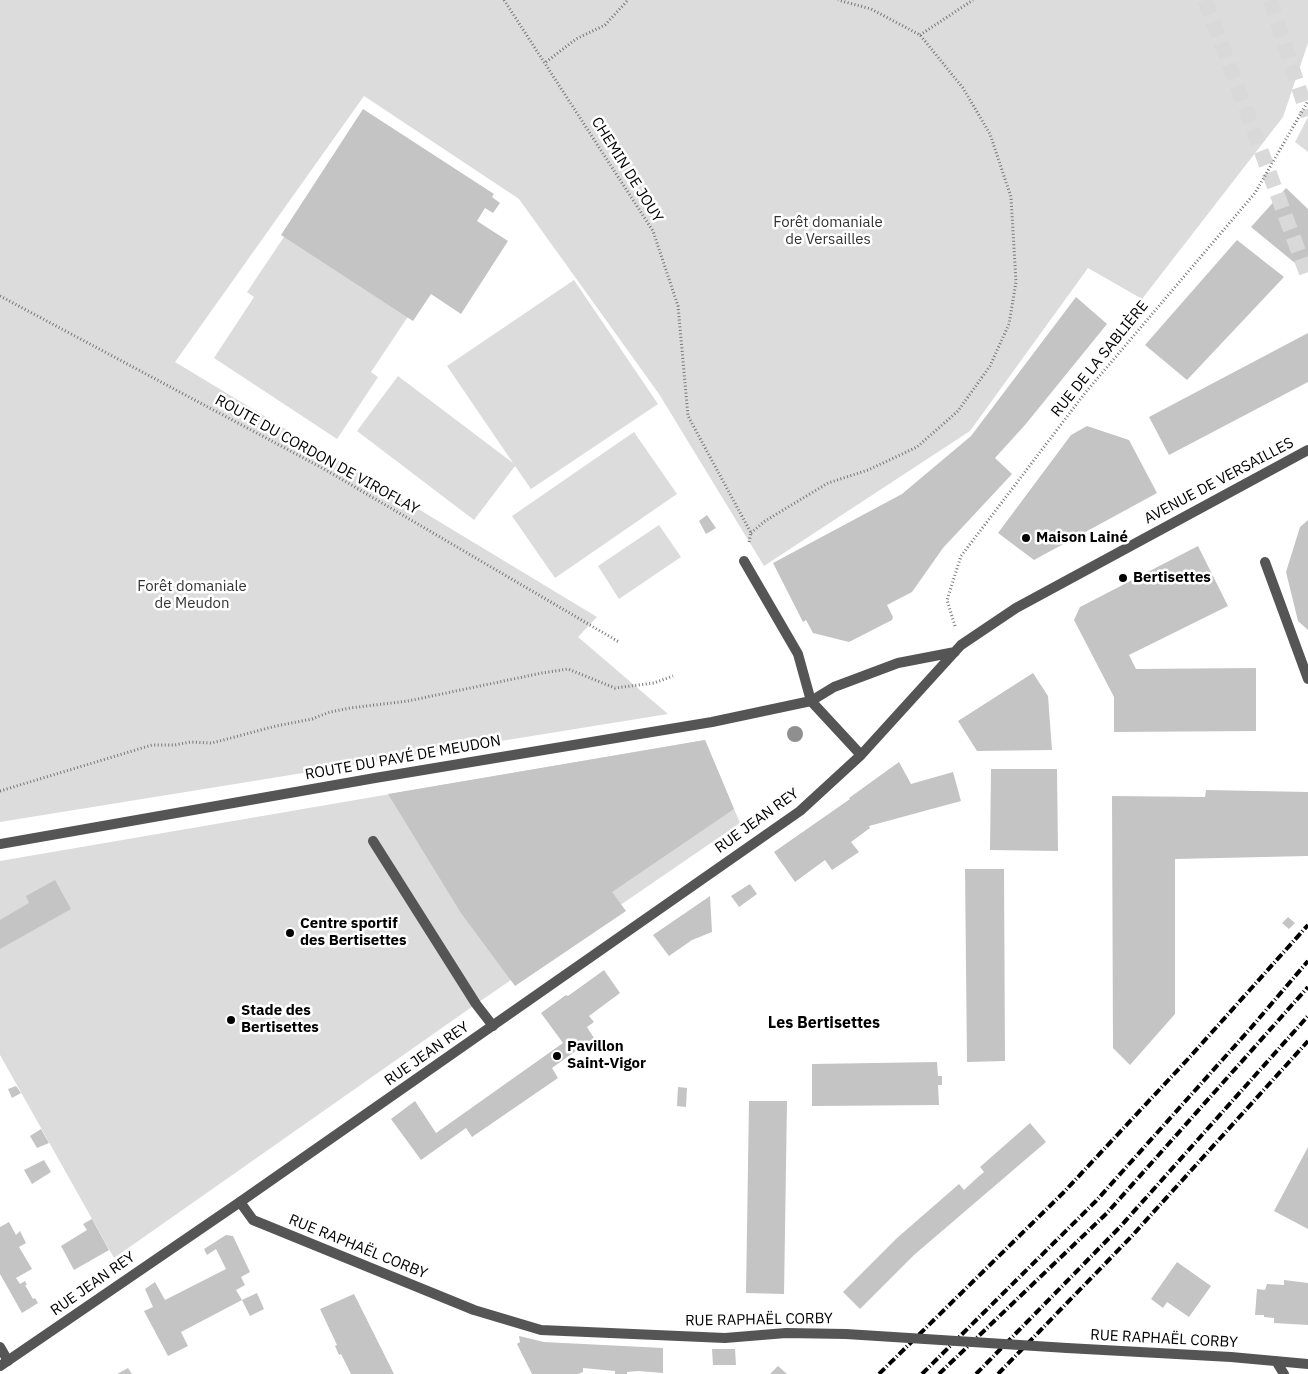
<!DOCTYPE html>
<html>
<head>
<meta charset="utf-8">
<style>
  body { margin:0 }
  canvas { display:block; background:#fff }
</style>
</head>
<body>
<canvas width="1308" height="1374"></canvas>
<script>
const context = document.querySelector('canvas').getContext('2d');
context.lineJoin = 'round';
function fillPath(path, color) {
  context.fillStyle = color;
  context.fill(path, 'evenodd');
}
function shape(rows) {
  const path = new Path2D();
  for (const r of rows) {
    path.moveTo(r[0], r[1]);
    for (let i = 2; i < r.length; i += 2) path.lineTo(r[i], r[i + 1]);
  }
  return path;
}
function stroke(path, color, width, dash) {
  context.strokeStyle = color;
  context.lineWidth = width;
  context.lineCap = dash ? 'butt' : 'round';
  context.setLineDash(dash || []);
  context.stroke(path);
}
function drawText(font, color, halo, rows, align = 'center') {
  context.font = font + ' "IBM Plex Sans",sans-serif';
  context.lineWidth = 5;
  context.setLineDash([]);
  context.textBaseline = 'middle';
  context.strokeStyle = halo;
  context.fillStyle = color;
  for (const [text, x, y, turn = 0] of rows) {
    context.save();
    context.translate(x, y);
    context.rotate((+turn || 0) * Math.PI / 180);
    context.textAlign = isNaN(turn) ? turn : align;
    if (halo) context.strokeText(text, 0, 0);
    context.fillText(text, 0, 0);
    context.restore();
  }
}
const green = shape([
  [0,0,1308,0,1308,43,1283,117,1142,299,1088,268,970,431,764,566,659,394,519,199,364,96,175,362,597,617,578,637,668,714,0,822],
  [1308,117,1308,152,1295,142],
  [288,231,411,312,371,372,378,377,337,439,214,358,254,297,247,292],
  [574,280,658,404,531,489,515,466,474,520,357,431,398,376,513,463,447,366],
  [634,432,677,494,555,578,512,516],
  [659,525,681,557,619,599,598,566],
  [705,740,740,823,476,1004,114,1258,0,1055,0,861]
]);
const building = shape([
  [363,109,494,194,492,197,500,203,493,213,485,208,477,221,508,241,461,314,431,294,413,321,281,235],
  [1286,188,1308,209,1308,260,1301,268,1251,227],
  [1237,240,1284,277,1187,380,1145,345],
  [1076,297,1107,324,1025,425,995,458,1012,474,943,548,912,592,887,605,893,617,892,620,849,642,813,633,806,620,803,622,773,563,902,494,971,436],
  [1308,333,1308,382,1169,455,1149,417],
  [1087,426,1129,440,1157,493,1034,560,998,533,1071,435],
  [707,515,716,528,706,534,699,521],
  [1308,520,1308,630,1298,621,1286,572,1300,527],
  [1198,546,1228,606,1129,655,1136,669,1256,668,1256,731,1114,732,1114,697,1074,620,1080,607],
  [1033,673,1048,696,1052,750,977,751,958,721],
  [705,740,734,809,612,892,626,911,515,986,461,913,388,794],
  [899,762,911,784,953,772,961,801,869,826,870,828,851,842,859,852,832,870,825,860,795,882,774,852,850,799,849,798],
  [991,769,1057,769,1058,851,990,850],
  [1206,790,1308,792,1308,856,1175,859,1175,1014,1130,1065,1113,1048,1112,796,1205,797],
  [965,869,1004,869,1005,1061,967,1062],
  [55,880,71,909,0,949,0,920,29,903,26,896],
  [750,884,757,894,739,907,731,896],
  [710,896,712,932,692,940,669,956,653,935],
  [1288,917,1295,923,1289,929,1282,923],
  [604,970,620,993,589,1016,594,1022,587,1027,594,1038,552,1068,558,1078,472,1137,466,1128,421,1160,391,1119,415,1101,436,1133,563,1043,541,1013,566,995,568,996],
  [937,1062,938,1076,942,1076,942,1085,938,1085,939,1105,812,1106,812,1064],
  [16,1086,21,1093,12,1098,8,1089],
  [678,1087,687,1088,686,1107,677,1106],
  [749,1101,787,1101,784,1294,746,1293],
  [1030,1123,1046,1142,914,1255,860,1309,843,1292,897,1238,959,1184,964,1190,978,1177,984,1172,980,1167],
  [41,1129,49,1143,37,1148,30,1136],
  [1308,1147,1308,1229,1274,1211],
  [44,1160,51,1172,32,1184,24,1170],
  [92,1219,109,1250,74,1270,61,1246,87,1230,83,1224],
  [9,1222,16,1235,20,1231,26,1243,19,1247,32,1269,16,1278,20,1284,25,1281,27,1285,25,1285,33,1299,35,1298,38,1303,22,1313,0,1274,0,1227],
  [226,1235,233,1236,250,1272,241,1277,245,1285,236,1290,242,1300,181,1332,188,1346,168,1356,144,1311,153,1307,145,1289,155,1282,165,1300,226,1269,216,1249,207,1255,204,1249],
  [1177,1262,1211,1286,1189,1317,1167,1302,1163,1308,1151,1299],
  [1284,1280,1308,1283,1308,1325,1274,1323,1274,1318,1264,1317,1264,1315,1255,1315,1257,1289,1265,1290,1267,1284,1284,1285],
  [257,1293,264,1309,250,1316,242,1300],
  [354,1294,394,1374,351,1374,341,1354,339,1355,335,1346,337,1345,320,1309],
  [519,1336,544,1342,663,1348,663,1373,638,1371,627,1372,627,1374,615,1374,615,1371,583,1368,583,1372,578,1374,532,1374,517,1344,520,1342],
  [712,1349,735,1349,736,1365,713,1365],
  [778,1366,787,1374,770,1374],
  [128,1368,132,1374,117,1374]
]);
const motorwayTunnel = shape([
  [1205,0,1308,277],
  [1270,0,1308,116]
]);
const path = shape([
  [504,0,653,231,678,306,688,416,751,533,749,542],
  [920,35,973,0],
  [546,62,576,39,605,25,628,0],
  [0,296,324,469,619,642],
  [751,533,765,521,828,483,868,470,917,447,958,411,990,366,1009,324,1016,282,1011,197,990,134,963,88,920,35,871,9,838,0],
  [955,626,947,600,961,556,1085,393,1255,193,1308,101],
  [0,791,152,745,175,745,190,742,212,743,276,726,312,719,330,712,350,708,408,701,542,673,568,669,615,688,654,683,673,676]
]);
const service = shape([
  [744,561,798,654,811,701],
  [1265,562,1308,679],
  [373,841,476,1004,493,1026]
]);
const minor = shape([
  [240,1202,253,1220,474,1310,541,1330,725,1338,786,1333,846,1334],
  [0,1347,8,1361],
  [1067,1348,1231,1357,1308,1364],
  [1276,1361,1284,1374]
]);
const tertiary = shape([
  [811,701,861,755],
  [0,844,375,778,712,722,811,701,834,687,898,663,955,652],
  [0,1366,240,1202,800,811,861,755,961,645,1016,608,1308,450]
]);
const rail = shape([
  [879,1374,1064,1192,1188,1059,1308,925],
  [922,1374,1096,1201,1250,1029,1308,961],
  [939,1374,1107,1213,1308,987],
  [976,1374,1120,1227,1308,1016],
  [998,1374,1131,1237,1308,1041]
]);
const minorBridge = shape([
  [846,1334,1067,1348]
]);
const trees = [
  [795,734]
];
const markers = [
  [1026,538,5,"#000"],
  [1123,578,5,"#000"],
  [290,933,5,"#000"],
  [231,1020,5,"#000"],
  [557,1056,5,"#000"]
];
const streetNames = [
  ["CHEMIN DE JOUY",627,170,58],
  ["RUE DE LA SABLIÈRE",1100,359,-51],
  ["ROUTE DU CORDON DE VIROFLAY",317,455,29],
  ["AVENUE DE VERSAILLES",1219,481,-28],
  ["ROUTE DU PAVÉ DE MEUDON",403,758,-10],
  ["RUE JEAN REY",757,821,-36],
  ["RUE JEAN REY",427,1054,-35],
  ["RUE RAPHAËL CORBY",358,1247,22],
  ["RUE JEAN REY",93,1284,-35],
  ["RUE RAPHAËL CORBY",759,1320,-1],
  ["RUE RAPHAËL CORBY",1164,1339,3]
];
const parkNames = [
  ["Forêt domaniale",828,223],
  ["de Versailles",828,240],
  ["Forêt domaniale",192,587],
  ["de Meudon",192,604]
];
const poiNames = [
  ["Maison Lainé",1036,538],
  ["Bertisettes",1133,578],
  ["Centre sportif",300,924],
  ["des Bertisettes",300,941],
  ["Stade des",241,1011],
  ["Bertisettes",241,1028],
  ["Pavillon",567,1047],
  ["Saint-Vigor",567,1064]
];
const neighbourhoodNames = [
  ["Les Bertisettes",824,1023]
];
fillPath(green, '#dcdcdc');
fillPath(building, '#c4c4c4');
stroke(motorwayTunnel, '#d9d9d9', 15, [15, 8]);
stroke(path, '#777', 3, [1, 2.5]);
stroke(service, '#555', 10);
stroke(minor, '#555', 10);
stroke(tertiary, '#555', 10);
stroke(rail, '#000', 4, [8, 2.5, 1, 2.5]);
stroke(minorBridge, '#555', 10);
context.fillStyle = '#8f8f8f';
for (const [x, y] of trees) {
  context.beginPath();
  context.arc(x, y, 8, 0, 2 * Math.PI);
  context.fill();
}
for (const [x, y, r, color] of markers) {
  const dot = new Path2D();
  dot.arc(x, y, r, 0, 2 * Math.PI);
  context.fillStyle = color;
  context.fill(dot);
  stroke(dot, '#fff', 2);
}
drawText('15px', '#000', '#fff', streetNames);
drawText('15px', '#333', '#fff', parkNames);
drawText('bold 15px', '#000', '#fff', poiNames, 'left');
drawText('bold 16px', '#000', '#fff', neighbourhoodNames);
</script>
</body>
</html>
